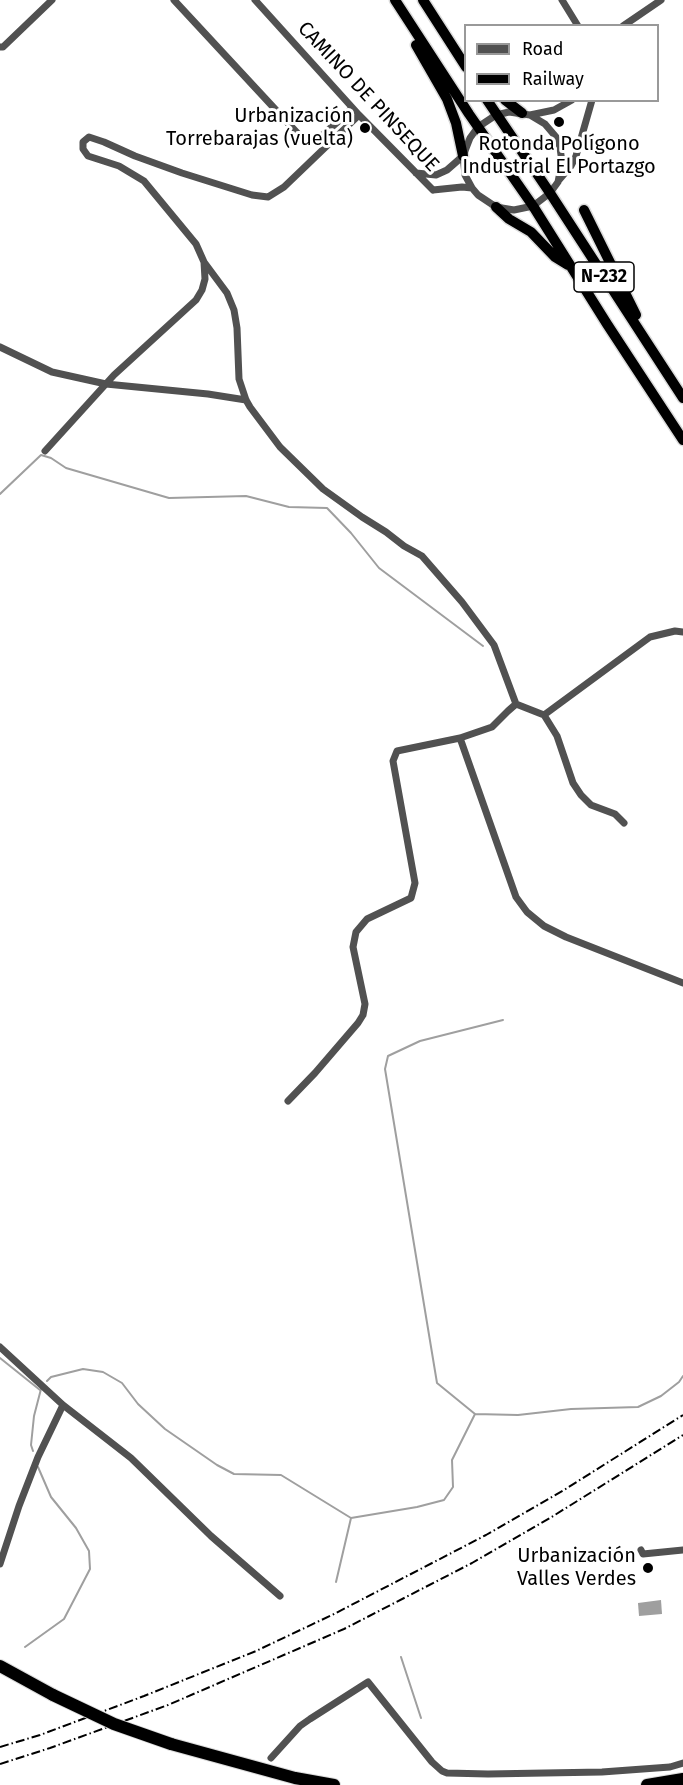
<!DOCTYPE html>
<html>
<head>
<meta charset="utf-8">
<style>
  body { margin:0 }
  #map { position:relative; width:683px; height:1785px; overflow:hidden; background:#fff; font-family:"Fira Sans",sans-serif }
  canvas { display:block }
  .legend { position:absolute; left:464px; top:24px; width:195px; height:78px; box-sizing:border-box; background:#fff; border:2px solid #999; margin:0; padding:8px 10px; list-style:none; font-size:18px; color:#000 }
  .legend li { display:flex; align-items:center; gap:12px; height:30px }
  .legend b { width:30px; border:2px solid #999 }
</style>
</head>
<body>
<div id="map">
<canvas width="683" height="1785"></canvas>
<ul class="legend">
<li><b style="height:8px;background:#515151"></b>Road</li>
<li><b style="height:8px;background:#000"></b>Railway</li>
</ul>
</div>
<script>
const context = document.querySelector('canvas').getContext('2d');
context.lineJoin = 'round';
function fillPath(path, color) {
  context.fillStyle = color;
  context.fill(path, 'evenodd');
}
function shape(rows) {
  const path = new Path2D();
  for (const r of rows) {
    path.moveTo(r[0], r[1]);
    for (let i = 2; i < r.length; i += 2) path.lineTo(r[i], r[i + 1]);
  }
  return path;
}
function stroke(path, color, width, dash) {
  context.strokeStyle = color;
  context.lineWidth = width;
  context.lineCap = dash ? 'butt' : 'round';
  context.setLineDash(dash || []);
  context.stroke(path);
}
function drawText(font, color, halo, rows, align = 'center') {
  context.font = font + ' "Fira Sans",sans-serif';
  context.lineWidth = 6;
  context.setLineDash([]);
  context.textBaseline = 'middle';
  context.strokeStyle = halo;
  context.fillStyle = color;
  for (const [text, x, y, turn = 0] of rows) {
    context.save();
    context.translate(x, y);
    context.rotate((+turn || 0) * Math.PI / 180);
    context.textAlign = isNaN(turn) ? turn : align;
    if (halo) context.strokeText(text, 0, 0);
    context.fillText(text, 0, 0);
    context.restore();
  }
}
const water = shape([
  [661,1600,662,1614,639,1616,638,1603]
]);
const stream = shape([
  [0,494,41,455,51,458,66,468,169,498,246,496,289,507,327,508,351,533,379,568,483,646],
  [503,1020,420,1041,388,1056,385,1069,437,1383,475,1414,518,1415,571,1409,638,1407,661,1396,679,1382,683,1376],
  [0,1358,40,1390],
  [47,1381,51,1377,83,1369,103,1372,122,1383,138,1404,165,1429,217,1465,234,1474,281,1475,351,1518,417,1507,444,1500,453,1487,452,1460,475,1414],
  [33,1451,31,1445,34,1416,41,1389],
  [336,1582,351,1518],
  [25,1647,64,1619,90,1569,89,1551,76,1528,51,1497,38,1467],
  [401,1657,421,1718]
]);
const minor = shape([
  [174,0,300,136,310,142,318,139,342,118,352,108],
  [255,0,359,115,433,190],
  [562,0,578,26],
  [623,26,661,0],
  [0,47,3,47,52,0],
  [530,115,554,110,572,100],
  [416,173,436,175,447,170,463,156,470,138,478,127,496,115,509,112,530,115,545,124,556,137,560,148,562,162,558,182,550,193,533,206,514,210,496,207,478,195,472,188,465,175,463,156],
  [559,180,571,166,576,156,592,100],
  [433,190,462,187,472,188],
  [204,262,227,293,234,310,237,328,239,379,246,400,250,407,280,447,323,489,362,517,386,532,404,546,422,556,462,602,494,645,516,704],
  [0,347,52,372,106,384,208,394,246,400],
  [45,451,114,375,196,300,202,290,205,279,204,262,196,244,144,181,119,166,88,156,83,149,83,142,89,137,104,142,135,156,182,173,252,195,268,197,284,187,359,115],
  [544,715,650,637,675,631,683,632],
  [460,738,516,897,527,912,544,926,566,937,683,983],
  [288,1101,315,1073,358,1023,363,1015,365,1004,353,947,356,932,367,919,411,898,415,883,393,761,397,751,460,738,492,727,508,711,516,704,544,715,557,736,573,783,581,795,591,805,615,814,624,823],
  [0,1347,63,1405,131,1458,211,1536,280,1596],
  [641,1550,643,1554,683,1550],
  [0,1564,19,1506,38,1457,63,1405],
  [271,1758,300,1726,310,1719,368,1682,432,1762,442,1771,447,1773,488,1774,602,1772,670,1767,683,1763]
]);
const trunk = shape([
  [395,0,469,114,533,206,607,324,683,440],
  [423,0,466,67],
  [416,45,447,99,456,123,463,156],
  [487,100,550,193,683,398],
  [505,100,522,113],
  [496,207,509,219,531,232,555,257,568,265],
  [584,210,636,315]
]);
const motorway = shape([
  [0,1666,53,1695],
  [171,1744,295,1778,334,1785],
  [647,1785,683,1779]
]);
const rail = shape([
  [0,1747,40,1735,144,1696,256,1651,334,1614,486,1535,564,1490,683,1415],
  [0,1764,50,1748,168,1705,344,1629,472,1563,550,1518,683,1435]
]);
const motorwayBridge = shape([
  [53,1695,114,1724,171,1744]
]);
const markers = [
  [559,122,6,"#000"],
  [365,128,6,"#000"],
  [648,1568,6,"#000"]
];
const shields = [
  [604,277,60]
];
const shieldNames = [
  ["N-232",604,277]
];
const streetNames = [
  ["CAMINO DE PINSEQUE",368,97,47]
];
const poiNames = [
  ["Urbanización",353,116],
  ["Torrebarajas (vuelta)",353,139],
  ["Rotonda Polígono",559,144,"center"],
  ["Industrial El Portazgo",559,167,"center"],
  ["Urbanización",636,1556],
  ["Valles Verdes",636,1579]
];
fillPath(water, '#9f9f9f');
stroke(stream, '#9f9f9f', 2);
stroke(trunk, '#dbdbdb', 13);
stroke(motorway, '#dbdbdb', 14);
stroke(minor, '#515151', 7);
stroke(trunk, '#000', 10);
stroke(motorway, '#000', 12);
stroke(rail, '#000', 2, [9, 3, 1.5, 3]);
stroke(motorwayBridge, '#dbdbdb', 14, []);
stroke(motorwayBridge, '#000', 12);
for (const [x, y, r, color] of markers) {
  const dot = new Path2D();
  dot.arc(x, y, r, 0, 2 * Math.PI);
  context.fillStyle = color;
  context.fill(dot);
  stroke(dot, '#fff', 2);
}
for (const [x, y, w] of shields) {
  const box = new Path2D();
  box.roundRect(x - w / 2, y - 15, w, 30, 4.5);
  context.fillStyle = '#fff';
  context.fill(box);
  stroke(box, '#000', 1.5);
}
drawText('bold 18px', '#000', null, shieldNames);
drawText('20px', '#000', '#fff', streetNames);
drawText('20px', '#000', '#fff', poiNames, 'right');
</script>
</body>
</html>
